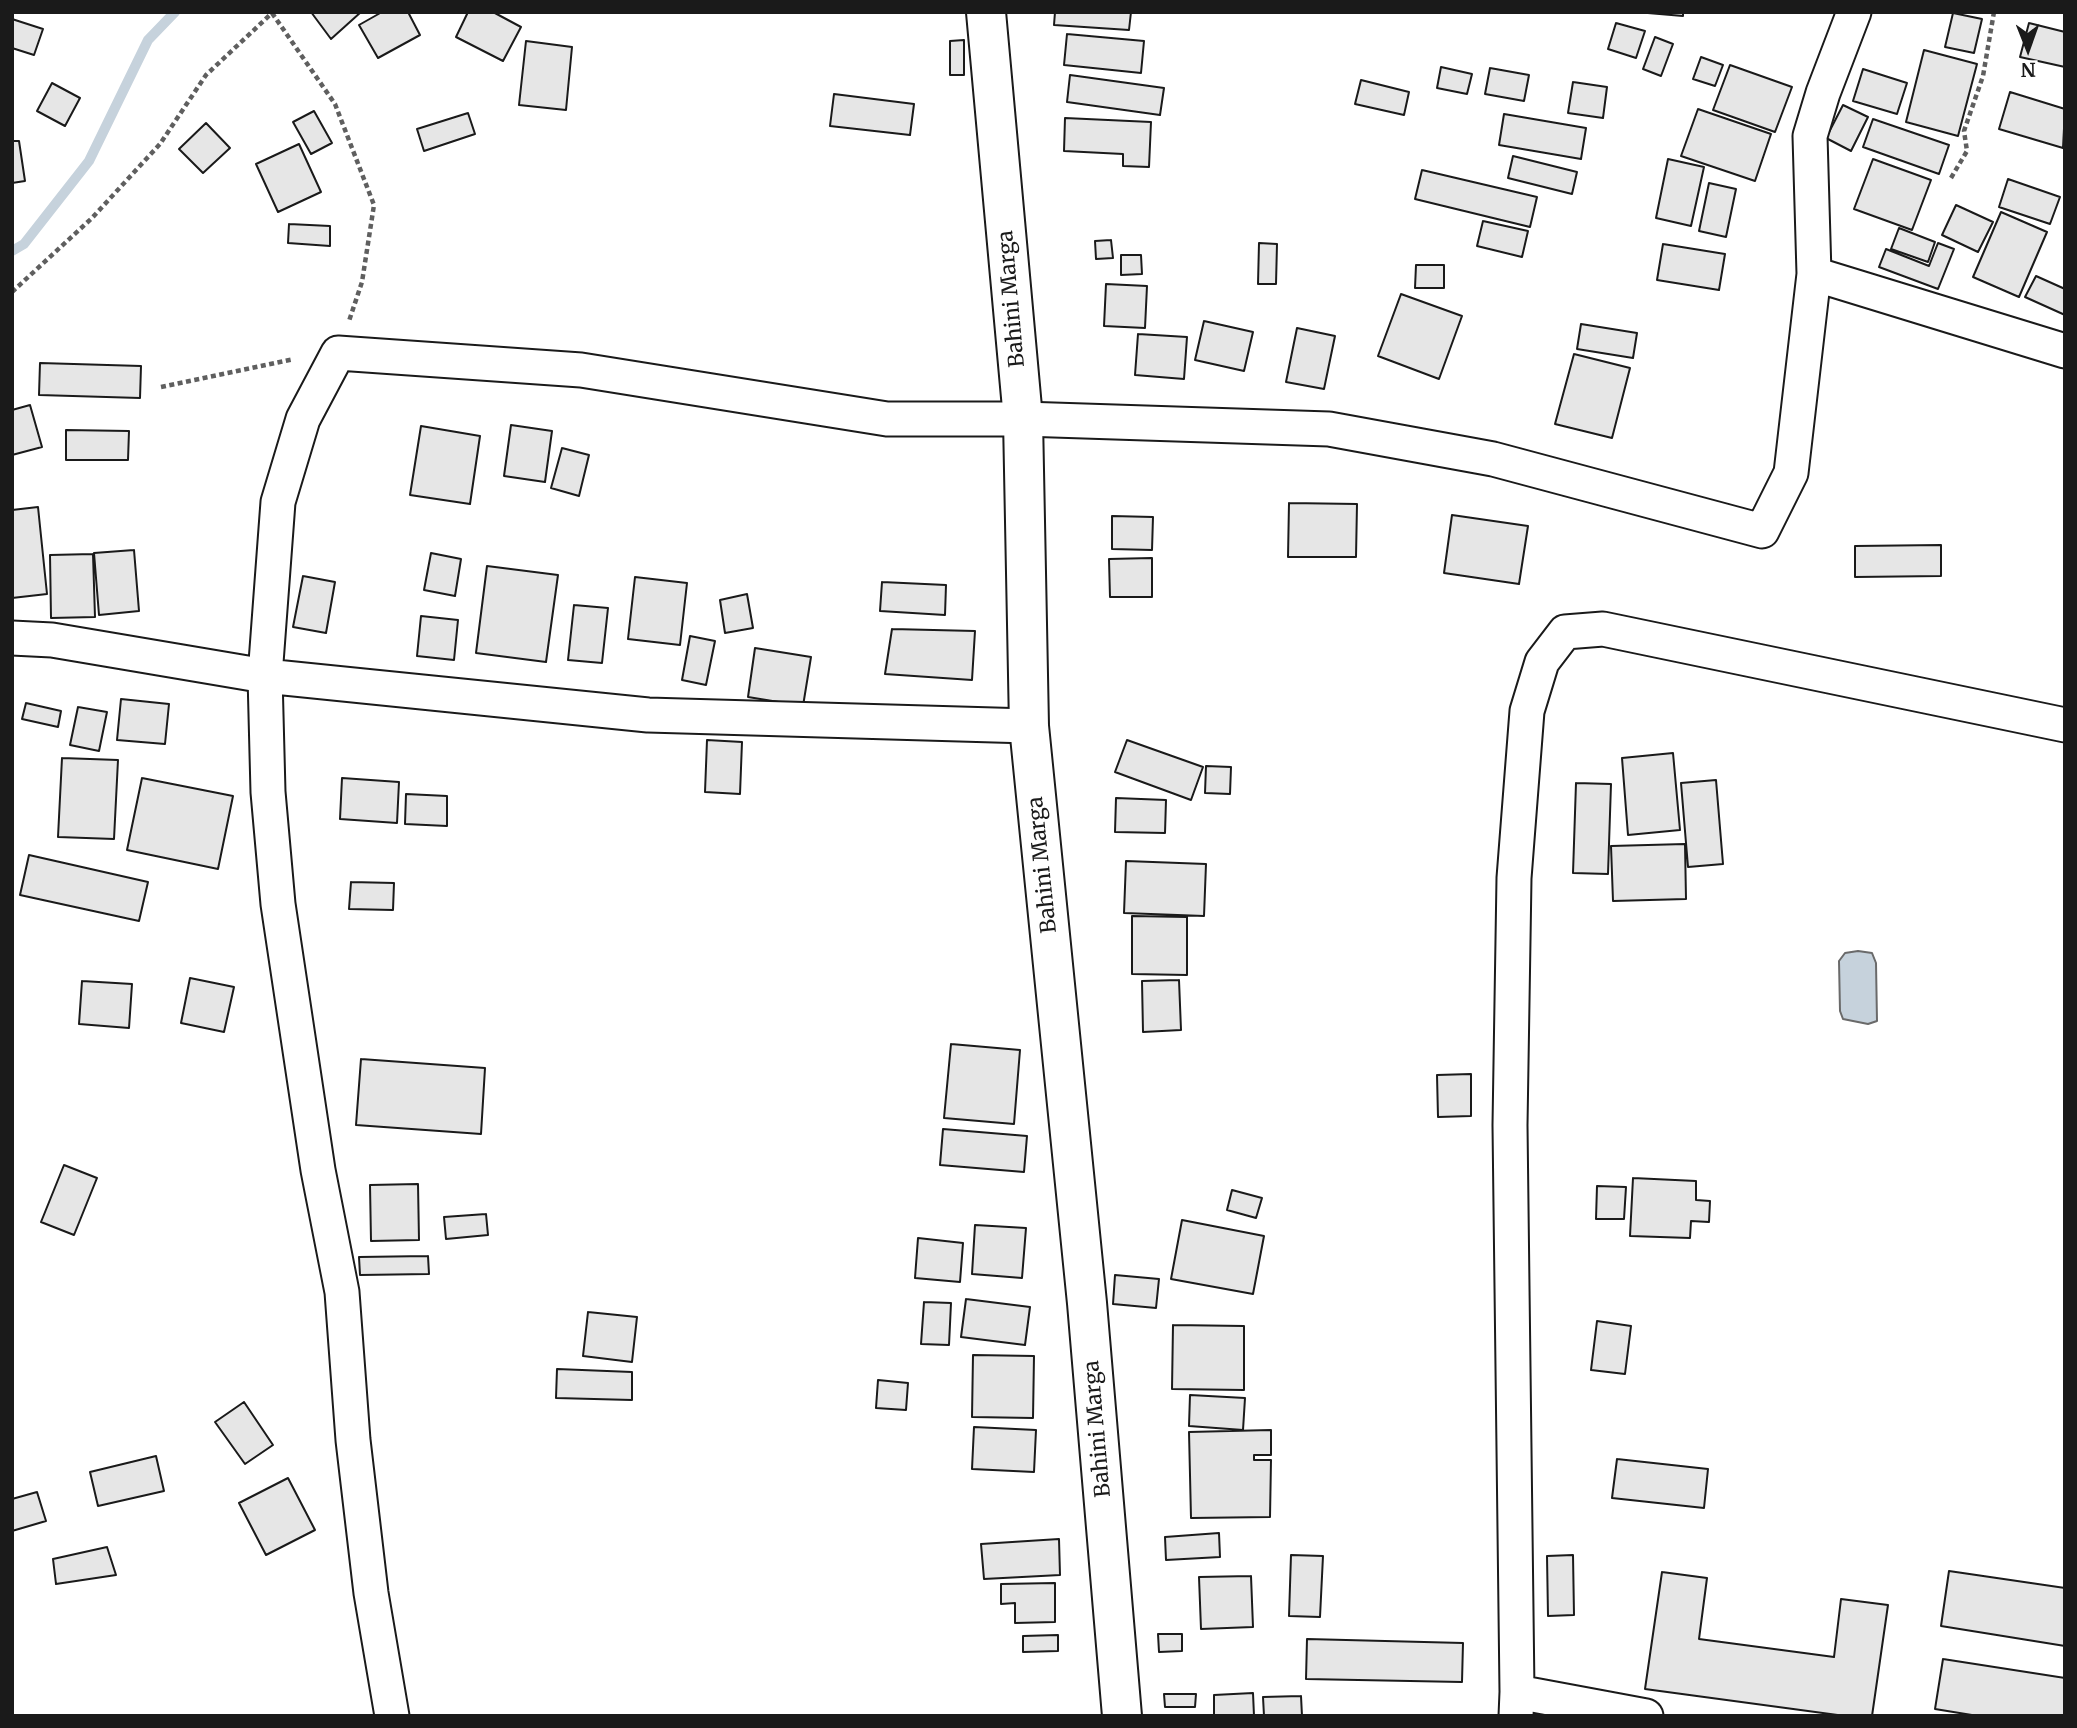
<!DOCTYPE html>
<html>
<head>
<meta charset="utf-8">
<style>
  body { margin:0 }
  #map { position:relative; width:2077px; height:1728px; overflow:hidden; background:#fff; font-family:Merriweather,serif }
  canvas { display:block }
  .frame { position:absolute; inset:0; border:14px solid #1a1a1a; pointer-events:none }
  .north { position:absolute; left:1993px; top:14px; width:70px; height:70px; -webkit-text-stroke:5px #fff; paint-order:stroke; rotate:179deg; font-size:19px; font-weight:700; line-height:28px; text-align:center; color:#1a1a1a }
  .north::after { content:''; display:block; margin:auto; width:24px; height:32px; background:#1a1a1a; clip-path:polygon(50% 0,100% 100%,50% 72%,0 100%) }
</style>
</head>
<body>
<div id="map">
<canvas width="2077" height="1728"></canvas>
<div class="frame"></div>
<div class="north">N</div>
</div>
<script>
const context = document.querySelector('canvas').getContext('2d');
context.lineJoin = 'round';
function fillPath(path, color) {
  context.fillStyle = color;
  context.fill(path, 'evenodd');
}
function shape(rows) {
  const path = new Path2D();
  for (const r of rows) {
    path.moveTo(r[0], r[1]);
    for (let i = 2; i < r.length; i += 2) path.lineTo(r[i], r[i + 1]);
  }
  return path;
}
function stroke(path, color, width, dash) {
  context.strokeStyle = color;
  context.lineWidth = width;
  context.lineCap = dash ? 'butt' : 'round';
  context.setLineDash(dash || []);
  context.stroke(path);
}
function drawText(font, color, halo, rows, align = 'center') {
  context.font = font + ' Merriweather,serif';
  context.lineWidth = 5;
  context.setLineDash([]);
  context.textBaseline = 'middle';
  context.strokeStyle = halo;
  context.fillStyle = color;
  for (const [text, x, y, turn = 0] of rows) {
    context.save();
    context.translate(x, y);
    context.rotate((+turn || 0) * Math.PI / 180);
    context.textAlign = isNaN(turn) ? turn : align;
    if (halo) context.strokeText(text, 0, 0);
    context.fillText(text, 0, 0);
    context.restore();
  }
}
const water = shape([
  [1858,951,1872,953,1876,963,1877,1021,1868,1024,1843,1019,1840,1011,1839,961,1845,953,1858,951]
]);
const stream = shape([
  [12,251,24,244,89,161,148,40,175,12]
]);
const building = shape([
  [311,12,361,12,331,39,311,12],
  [382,12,408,12,420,35,378,58,359,25,382,12],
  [468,12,493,12,521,27,503,61,456,37,468,12],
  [1055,12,1131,12,1129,30,1054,25,1055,12],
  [1636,12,1683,12,1683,16,1636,12],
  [1953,13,1982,19,1974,53,1945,47,1953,13],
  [12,19,43,29,34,55,12,48,12,19],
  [1616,23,1645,31,1636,58,1608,49,1616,23],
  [2029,23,2065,32,2065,67,2020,57,2029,23],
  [1067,34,1144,41,1141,73,1064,65,1067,34],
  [1655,37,1673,44,1661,76,1643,69,1655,37],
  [964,40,964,75,950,75,950,41,964,40],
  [526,41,572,47,566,110,519,105,526,41],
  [1924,50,1977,64,1958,136,1906,122,1924,50],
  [1701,57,1723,65,1715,86,1693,79,1701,57],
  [1730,65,1792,87,1775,132,1713,110,1730,65],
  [1441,67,1472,74,1467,94,1437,88,1441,67],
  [1490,68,1529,75,1524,101,1485,94,1490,68],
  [1863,69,1907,83,1897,114,1853,101,1863,69],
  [1070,75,1164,88,1160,115,1067,102,1070,75],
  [1361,80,1409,92,1404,115,1355,104,1361,80],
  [1573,82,1607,87,1603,118,1568,113,1573,82],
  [52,83,80,98,65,126,37,111,52,83],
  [2010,92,2065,109,2063,148,1999,129,2010,92],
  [834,94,914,104,910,135,830,126,834,94],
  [1843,105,1868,117,1851,151,1826,138,1843,105],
  [1698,109,1771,134,1755,181,1681,156,1698,109],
  [314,111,332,143,311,154,293,122,314,111],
  [468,113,475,134,424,151,417,129,468,113],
  [1504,114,1586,128,1581,159,1499,145,1504,114],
  [1065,118,1151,122,1149,167,1123,166,1123,154,1064,151,1065,118],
  [1873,119,1949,145,1939,174,1863,147,1873,119],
  [206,123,230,148,203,173,179,149,206,123],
  [12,141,19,141,25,181,12,183,12,141],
  [299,144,321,192,278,212,256,164,299,144],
  [1513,156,1577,172,1572,194,1508,178,1513,156],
  [1668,159,1704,167,1691,226,1656,218,1668,159],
  [1873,159,1931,180,1912,230,1854,209,1873,159],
  [1422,170,1537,197,1530,227,1415,199,1422,170],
  [2008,179,2060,197,2050,224,1999,207,2008,179],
  [1709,183,1736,189,1726,237,1699,231,1709,183],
  [1956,205,1993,222,1978,252,1942,235,1956,205],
  [2001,212,2047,232,2019,297,1973,277,2001,212],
  [1483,221,1528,231,1522,257,1477,246,1483,221],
  [289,224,330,226,330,246,288,243,289,224],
  [1899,228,1935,242,1928,262,1891,249,1899,228],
  [1111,240,1113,258,1096,259,1095,241,1111,240],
  [1259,243,1277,244,1276,284,1258,284,1259,243],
  [1938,243,1954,249,1938,289,1879,267,1886,249,1929,266,1938,243],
  [1663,244,1725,254,1719,290,1657,280,1663,244],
  [1121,255,1141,255,1142,274,1121,275,1121,255],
  [1416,265,1444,265,1444,288,1415,288,1416,265],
  [2036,276,2065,289,2065,315,2025,297,2036,276],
  [1106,284,1147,286,1145,328,1104,326,1106,284],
  [1401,294,1462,316,1439,379,1378,356,1401,294],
  [1204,321,1253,332,1244,371,1195,360,1204,321],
  [1581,324,1637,333,1633,358,1577,349,1581,324],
  [1297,328,1335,336,1324,389,1286,382,1297,328],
  [1138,334,1187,337,1184,379,1135,375,1138,334],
  [1574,354,1630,368,1612,438,1555,424,1574,354],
  [40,363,141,366,140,398,39,395,40,363],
  [30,405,42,447,12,455,12,410,30,405],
  [511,425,552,431,545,482,504,476,511,425],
  [421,426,480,436,470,504,410,495,421,426],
  [66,430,129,431,128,460,66,460,66,430],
  [562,448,589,455,579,496,551,488,562,448],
  [1289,503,1357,504,1356,557,1288,557,1289,503],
  [38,507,47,594,12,598,12,510,38,507],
  [1452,515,1528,526,1519,584,1444,573,1452,515],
  [1112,516,1153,517,1152,550,1112,549,1112,516],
  [1941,545,1941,576,1855,577,1855,546,1941,545],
  [134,550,139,611,99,615,94,553,134,550],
  [431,553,461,559,455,596,424,590,431,553],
  [93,554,95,617,51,618,50,555,93,554],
  [1152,558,1152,597,1110,597,1109,559,1152,558],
  [487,566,558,575,546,662,476,653,487,566],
  [303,576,335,582,326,633,293,627,303,576],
  [635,577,687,583,680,645,628,639,635,577],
  [882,582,946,585,945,615,880,611,882,582],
  [747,594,753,628,725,633,720,600,747,594],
  [574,605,608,608,602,663,568,660,574,605],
  [421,616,458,620,454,660,417,656,421,616],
  [892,629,975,631,972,680,885,674,892,629],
  [690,636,715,641,706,685,682,680,690,636],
  [755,648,811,657,803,706,748,697,755,648],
  [121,699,169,704,165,744,117,740,121,699],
  [26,703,61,711,58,727,22,719,26,703],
  [78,707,107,712,99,751,70,745,78,707],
  [707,740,742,742,740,794,705,792,707,740],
  [1127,740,1203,767,1191,800,1115,772,1127,740],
  [1673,753,1680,830,1628,835,1622,758,1673,753],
  [62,758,118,760,114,839,58,837,62,758],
  [1206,766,1231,767,1230,794,1205,793,1206,766],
  [142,778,233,796,218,869,127,850,142,778],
  [342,778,399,782,397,823,340,819,342,778],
  [1716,780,1723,864,1688,867,1681,783,1716,780],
  [1576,783,1611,784,1608,874,1573,873,1576,783],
  [406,794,447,796,447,826,405,824,406,794],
  [1116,798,1166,800,1165,833,1115,832,1116,798],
  [1685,844,1686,899,1613,901,1611,846,1685,844],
  [29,855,148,882,139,921,20,895,29,855],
  [1126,861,1206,864,1204,916,1124,913,1126,861],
  [351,882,394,883,393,910,349,909,351,882],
  [1132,916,1187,917,1187,975,1132,974,1132,916],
  [190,978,234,987,224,1032,181,1023,190,978],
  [1179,980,1181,1030,1143,1032,1142,981,1179,980],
  [82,981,132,984,129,1028,79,1024,82,981],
  [951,1044,1020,1050,1014,1124,944,1118,951,1044],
  [361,1059,485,1068,481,1134,356,1125,361,1059],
  [1471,1074,1471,1116,1438,1117,1437,1075,1471,1074],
  [943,1129,1027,1136,1024,1172,940,1165,943,1129],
  [64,1165,97,1178,74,1235,41,1222,64,1165],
  [1633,1178,1696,1181,1696,1200,1710,1201,1709,1222,1691,1221,1690,1238,1630,1236,1633,1178],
  [418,1184,419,1240,371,1241,370,1185,418,1184],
  [1597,1186,1626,1187,1624,1219,1596,1219,1597,1186],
  [1232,1190,1262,1198,1256,1218,1227,1210,1232,1190],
  [486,1214,488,1235,446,1239,444,1217,486,1214],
  [1182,1220,1264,1236,1253,1294,1171,1279,1182,1220],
  [975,1225,1026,1228,1022,1278,972,1274,975,1225],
  [918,1238,963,1243,960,1282,915,1278,918,1238],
  [428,1256,429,1274,360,1275,359,1257,428,1256],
  [1115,1275,1159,1279,1156,1308,1113,1304,1115,1275],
  [966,1299,1030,1307,1025,1345,961,1337,966,1299],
  [924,1302,951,1303,949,1345,921,1344,924,1302],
  [588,1312,637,1317,632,1362,583,1356,588,1312],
  [1597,1321,1631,1326,1625,1374,1591,1370,1597,1321],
  [1173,1325,1244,1326,1244,1390,1172,1389,1173,1325],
  [973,1355,1034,1356,1033,1418,972,1417,973,1355],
  [557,1369,632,1372,632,1400,556,1398,557,1369],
  [878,1380,908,1383,906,1410,876,1408,878,1380],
  [1190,1395,1245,1398,1243,1430,1189,1426,1190,1395],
  [244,1402,273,1445,245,1464,215,1422,244,1402],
  [974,1427,1036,1430,1034,1472,972,1469,974,1427],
  [1271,1430,1271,1455,1254,1455,1254,1460,1271,1460,1270,1517,1191,1518,1189,1432,1271,1430],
  [156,1456,164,1491,98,1506,90,1472,156,1456],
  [1617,1459,1708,1469,1704,1508,1612,1498,1617,1459],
  [288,1478,315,1530,266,1555,239,1503,288,1478],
  [37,1492,46,1521,12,1531,12,1499,37,1492],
  [1219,1533,1220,1557,1166,1560,1165,1537,1219,1533],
  [1059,1539,1060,1575,984,1579,981,1544,1059,1539],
  [107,1547,116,1575,56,1584,53,1559,107,1547],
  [1291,1555,1323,1556,1320,1617,1289,1616,1291,1555],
  [1573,1555,1574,1615,1548,1616,1547,1556,1573,1555],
  [1949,1571,2065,1588,2065,1646,1941,1626,1949,1571],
  [1662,1572,1707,1578,1699,1639,1834,1657,1841,1599,1888,1605,1872,1716,1845,1716,1645,1689,1662,1572],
  [1251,1576,1253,1627,1201,1629,1199,1577,1251,1576],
  [1055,1583,1055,1622,1015,1623,1015,1603,1001,1604,1001,1584,1055,1583],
  [1158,1634,1182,1634,1182,1651,1159,1652,1158,1634],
  [1058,1635,1058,1651,1023,1652,1023,1636,1058,1635],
  [1307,1639,1463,1643,1462,1682,1306,1679,1307,1639],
  [1943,1659,2065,1678,2065,1716,1978,1716,1935,1709,1943,1659],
  [1253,1693,1254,1716,1214,1716,1214,1695,1253,1693],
  [1164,1694,1196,1694,1195,1707,1165,1707,1164,1694],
  [1301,1696,1302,1716,1264,1716,1263,1697,1301,1696]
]);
const path = shape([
  [272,13,335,104,374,205,362,282,349,321],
  [1951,178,1967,151,1964,131,1983,76,1994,12],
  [12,292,92,218,160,144,206,75,272,13],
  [161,387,294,359]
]);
const minor = shape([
  [1814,274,1810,136,1823,93,1854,12],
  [12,638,52,640,265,676,648,715,1029,726],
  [1517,1692,1510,1125,1514,878,1527,711,1542,662,1565,632,1603,629,2065,725],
  [392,1716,371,1593,353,1440,342,1292,318,1170,278,904,268,792,265,676,278,502,303,419,338,353,581,370,887,419,1023,419,1329,429,1493,459,1762,531,1791,473,1814,274,2065,351],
  [1516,1716,1517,1692,1646,1716]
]);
const tertiary = shape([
  [986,12,1023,419,1029,726,1087,1303,1122,1716]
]);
const streetNames = [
  ["Bahini Marga",1012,299,-95],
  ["Bahini Marga",1043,865,-96],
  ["Bahini Marga",1098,1429,-95]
];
fillPath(water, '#c6d2dc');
stroke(water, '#6a6a6a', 2);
stroke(stream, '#c6d2dc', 10);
fillPath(building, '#e6e6e6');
stroke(building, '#1a1a1a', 2);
stroke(minor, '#1a1a1a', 37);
stroke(tertiary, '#1a1a1a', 42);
stroke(path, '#5f5f5f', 4.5, [5, 3.5]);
stroke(minor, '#fff', 33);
stroke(tertiary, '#fff', 38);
drawText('21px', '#1a1a1a', '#fff', streetNames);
</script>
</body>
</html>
